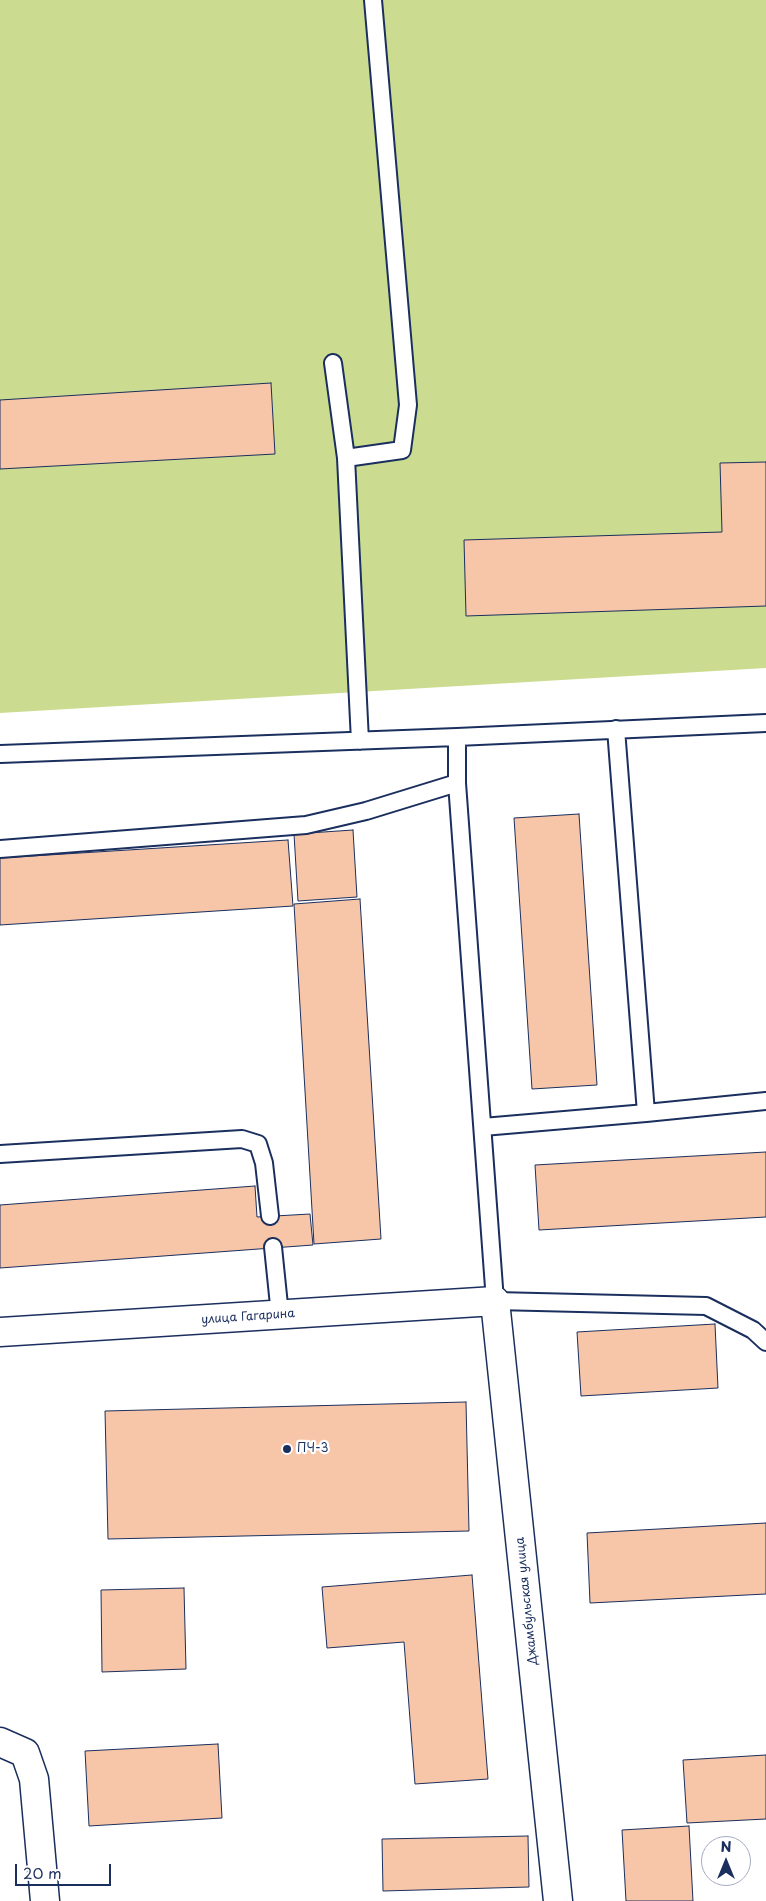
<!DOCTYPE html>
<html>
<head>
<meta charset="utf-8">
<style>
  body { margin:0 }
  #map { position:relative; width:766px; height:1901px; overflow:hidden; background:#fff; font-family:"Playpen Sans",sans-serif }
  canvas { display:block }
  .north { position:absolute; left:701px; top:1836px; width:50px; height:50px; box-sizing:border-box; background:#fff; border:1px solid #a4acbf; border-radius:50%; rotate:0deg; font-size:14px; font-weight:700; line-height:20px; text-align:center; color:#1b2f5e }
  .north::after { content:''; display:block; margin:auto; width:18px; height:22px; background:#1b2f5e; clip-path:polygon(50% 0,100% 100%,50% 72%,0 100%) }
  .scale { position:absolute; left:15px; top:1864px; width:96px; height:22px; box-sizing:border-box; border:2px solid #1b2f5e; border-top:0; padding-left:6px; font-size:15px; line-height:18px; white-space:nowrap; color:#1b2f5e; -webkit-text-stroke:4px #fff; paint-order:stroke }
</style>
</head>
<body>
<div id="map">
<canvas width="766" height="1901"></canvas>
<div class="north">N</div>
<div class="scale">20 m</div>
</div>
<script>
const context = document.querySelector('canvas').getContext('2d');
context.lineJoin = 'round';
function fillPath(path, color) {
  context.fillStyle = color;
  context.fill(path, 'evenodd');
}
function shape(rows) {
  const path = new Path2D();
  for (const r of rows) {
    path.moveTo(r[0], r[1]);
    for (let i = 2; i < r.length; i += 2) path.lineTo(r[i], r[i + 1]);
  }
  return path;
}
function stroke(path, color, width, dash) {
  context.strokeStyle = color;
  context.lineWidth = width;
  context.lineCap = dash ? 'butt' : 'round';
  context.setLineDash(dash || []);
  context.stroke(path);
}
function drawText(font, color, halo, rows, align = 'center') {
  context.font = font + ' "Playpen Sans",sans-serif';
  context.lineWidth = 4.5;
  context.setLineDash([]);
  context.textBaseline = 'middle';
  context.strokeStyle = halo;
  context.fillStyle = color;
  for (const [text, x, y, turn = 0] of rows) {
    context.save();
    context.translate(x, y);
    context.rotate((+turn || 0) * Math.PI / 180);
    context.textAlign = isNaN(turn) ? turn : align;
    if (halo) context.strokeText(text, 0, 0);
    context.fillText(text, 0, 0);
    context.restore();
  }
}
const green = shape([
  [0,0,766,0,766,668,0,713]
]);
const building = shape([
  [271,383,275,454,0,469,0,400,271,383],
  [766,462,766,606,466,616,464,540,722,532,720,463,766,462],
  [579,814,597,1085,532,1089,514,818,579,814],
  [353,830,357,897,298,901,294,834,353,830],
  [288,840,293,906,0,925,0,858,288,840],
  [360,899,381,1239,314,1244,294,904,360,899],
  [766,1152,766,1217,539,1230,535,1165,766,1152],
  [255,1186,257,1217,310,1214,313,1245,0,1268,0,1205,255,1186],
  [715,1324,718,1388,581,1396,577,1332,715,1324],
  [466,1402,469,1531,108,1539,105,1411,466,1402],
  [766,1523,766,1594,590,1603,587,1533,766,1523],
  [472,1575,488,1779,415,1784,404,1642,327,1648,322,1587,472,1575],
  [184,1588,186,1669,102,1672,101,1590,184,1588],
  [218,1744,222,1818,89,1826,85,1751,218,1744],
  [766,1755,766,1819,687,1823,683,1760,766,1755],
  [689,1826,693,1901,626,1901,622,1830,689,1826],
  [528,1836,529,1887,383,1891,382,1839,528,1836]
]);
const service = shape([
  [333,363,346,458,360,741],
  [346,458,402,450,408,405,373,0],
  [457,737,457,783,495,1301,706,1306,753,1330,766,1342],
  [0,754,457,737,766,723],
  [0,849,306,825,366,811,457,783],
  [646,1113,766,1101],
  [483,1127,646,1113,616,729],
  [0,1154,242,1139,258,1144,264,1163,270,1216],
  [273,1247,280,1315]
]);
const minor = shape([
  [0,1332,495,1301,558,1901],
  [0,1742,25,1753,34,1779,45,1901]
]);
const markers = [
  [287,1449,5,"#1b2f5e"]
];
const streetNames = [
  ["улица Гагарина",248,1317,-4],
  ["Джамбульская улица",527,1601,-96]
];
const poiNames = [
  ["ПЧ-3",297,1449]
];
fillPath(green, '#cbdc90');
fillPath(building, '#f7c5a7');
stroke(building, '#1b2f5e', 1);
stroke(service, '#1b2f5e', 20);
stroke(minor, '#1b2f5e', 31);
stroke(service, '#fff', 16);
stroke(minor, '#fff', 28);
for (const [x, y, r, color] of markers) {
  const dot = new Path2D();
  dot.arc(x, y, r, 0, 2 * Math.PI);
  context.fillStyle = color;
  context.fill(dot);
  stroke(dot, '#fff', 2);
}
drawText('12px', '#1b2f5e', '#fff', streetNames);
drawText('12px', '#1b2f5e', '#fff', poiNames, 'left');
</script>
</body>
</html>
